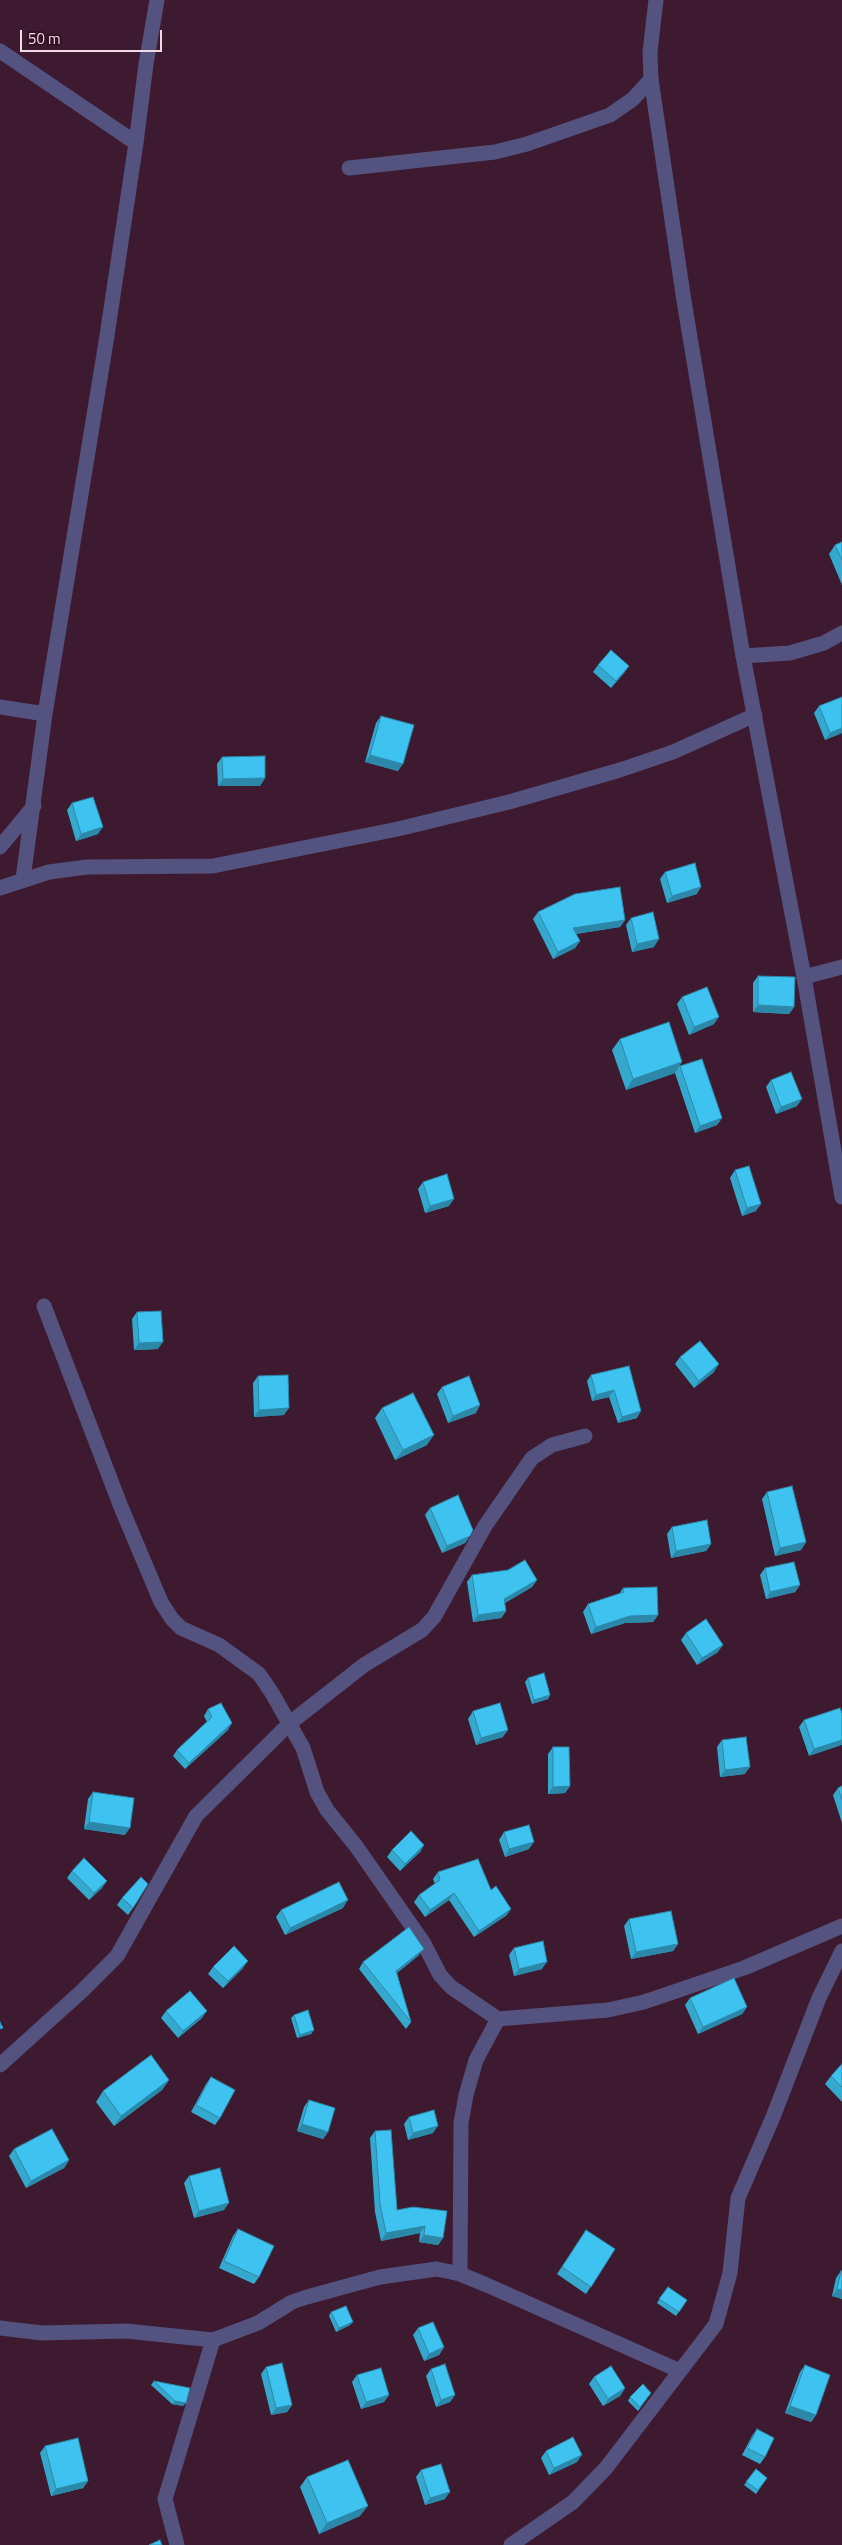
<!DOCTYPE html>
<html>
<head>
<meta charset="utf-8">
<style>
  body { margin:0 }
  #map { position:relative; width:842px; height:2545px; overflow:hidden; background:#3d1a2f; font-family:"Titillium Web",sans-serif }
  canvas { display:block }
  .scale { position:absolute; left:20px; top:30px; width:142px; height:22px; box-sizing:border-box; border:2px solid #f1d9e5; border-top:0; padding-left:6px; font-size:15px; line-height:18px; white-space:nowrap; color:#f1d9e5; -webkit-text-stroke:4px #321025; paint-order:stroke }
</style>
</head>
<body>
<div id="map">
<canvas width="842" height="2545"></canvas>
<div class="scale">50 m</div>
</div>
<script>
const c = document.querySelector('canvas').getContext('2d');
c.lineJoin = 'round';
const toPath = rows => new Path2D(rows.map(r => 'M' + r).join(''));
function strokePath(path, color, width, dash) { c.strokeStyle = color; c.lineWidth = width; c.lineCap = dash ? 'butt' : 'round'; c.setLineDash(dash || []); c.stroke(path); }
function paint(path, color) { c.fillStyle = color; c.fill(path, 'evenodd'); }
const minor = toPath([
  [0,51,136,143],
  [349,168,495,152,527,144,610,115,633,99,651,79],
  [743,656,790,653,824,643,842,633],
  [0,707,45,714],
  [0,847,34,806],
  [23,879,45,714,106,342,136,143,146,64,157,0],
  [0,888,49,872,87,867,213,866,398,829,509,802,620,770,673,752,755,715],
  [804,977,842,967],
  [44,1306,121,1507,161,1602,172,1619,181,1628,219,1645,259,1674,272,1693,303,1748,317,1792,327,1810,356,1846,423,1942,440,1975,451,1987,498,2019,608,2010,644,2002,744,1968,842,1926],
  [0,2065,82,1991,117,1956,196,1816,290,1723,364,1665,422,1630,434,1617,485,1526,532,1458,552,1445,585,1436],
  [460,2274,461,2123,466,2095,476,2060,498,2019],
  [0,2328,42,2333,126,2331,213,2340,258,2323,292,2302,307,2297,380,2277,437,2269,460,2274,489,2286,680,2371],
  [177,2545,165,2499,213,2340],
  [511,2545,573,2502,606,2468,716,2324,730,2273,738,2198,773,2117,819,1998,842,1951]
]);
const tertiary = toPath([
  [656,0,650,52,651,79,684,301,743,656,804,977,842,1197]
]);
const wall = toPath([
  [842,542,842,585,829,554,835,545],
  [598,665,629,666,624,673,611,688,593,672],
  [842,697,842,733,825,740,814,713,819,706],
  [381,716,398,771,365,762,376,723],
  [222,757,265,778,260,786,218,786,217,764],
  [72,803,98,834,76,841,67,810],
  [665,872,697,894,667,903,660,879],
  [538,912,625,920,620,927,576,934,580,941,575,948,553,959,533,919],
  [631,918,654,947,632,952,626,925],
  [758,976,794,1007,789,1014,753,1012,753,983],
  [682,997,714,1024,689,1035,677,1004],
  [620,1039,680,1066,722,1118,717,1125,695,1133,675,1073,626,1090,612,1050],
  [771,1080,797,1106,776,1114,766,1087],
  [735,1170,756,1211,742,1216,730,1178],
  [423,1182,449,1206,425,1213,418,1189],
  [137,1312,158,1349,134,1350,132,1319],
  [680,1357,714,1372,694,1388,675,1364],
  [629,1366,637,1418,618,1423,609,1397,592,1401,587,1381,591,1375],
  [258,1376,284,1415,254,1417,253,1383],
  [442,1387,476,1413,448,1423,437,1394],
  [382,1408,427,1445,395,1460,375,1418],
  [767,1492,806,1542,801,1550,775,1556,762,1499],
  [430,1508,470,1536,465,1543,442,1553,425,1515],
  [672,1527,711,1544,706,1551,671,1558,667,1534],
  [765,1568,800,1585,795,1592,766,1599,760,1575],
  [472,1575,537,1580,532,1587,505,1603,506,1611,501,1618,473,1622,467,1582],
  [623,1588,658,1615,653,1622,625,1623,591,1634,583,1612,588,1604,619,1594],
  [686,1633,718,1652,697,1665,681,1640],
  [528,1678,550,1695,548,1699,532,1704,525,1682],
  [208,1709,228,1730,185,1769,173,1756,177,1750,207,1722,204,1716],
  [473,1711,503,1737,476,1745,468,1719],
  [842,1713,809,1756,799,1727,804,1720],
  [722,1740,745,1774,720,1777,717,1747],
  [553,1747,570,1786,565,1793,548,1794,548,1754],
  [842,1786,842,1823,833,1795,838,1788],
  [93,1792,125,1835,84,1829,88,1799],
  [504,1832,529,1849,505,1857,499,1840],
  [424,1845,420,1852,400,1871,387,1857,392,1850],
  [72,1871,102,1888,89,1900,67,1878],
  [438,1872,491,1890,507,1915,474,1937,449,1900,425,1917,414,1902,419,1895,435,1884,433,1879],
  [122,1898,133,1908,128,1915,117,1905],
  [343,1908,285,1935,276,1917,281,1910],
  [629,1919,678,1944,673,1951,631,1959,624,1926],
  [514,1948,542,1969,514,1976,509,1955],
  [419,1955,397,1973,411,2022,406,2029,359,1969,363,1962],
  [213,1967,243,1968,223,1988,208,1974],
  [690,1998,747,2007,742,2014,698,2034,685,2005],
  [166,2011,202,2018,178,2038,161,2018],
  [294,2015,314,2030,311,2034,297,2038,291,2018],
  [842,2064,842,2102,825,2084,831,2076],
  [211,2077,220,2118,215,2125,191,2112,206,2084],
  [169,2080,162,2090,114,2126,96,2102,103,2091],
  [309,2100,328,2132,323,2139,297,2131,304,2107],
  [409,2117,433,2133,408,2140,404,2124],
  [375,2131,397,2210,443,2238,438,2245,419,2242,420,2233,381,2241,375,2212,370,2138],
  [14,2149,69,2160,64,2168,26,2188,9,2156],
  [189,2176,224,2210,194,2218,184,2183],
  [238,2229,259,2277,254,2284,219,2268,233,2236],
  [586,2230,615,2249,586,2294,557,2274],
  [841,2271,842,2271,842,2299,832,2296,836,2278],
  [668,2287,687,2300,676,2316,657,2303],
  [331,2312,350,2325,336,2332,329,2316],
  [418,2328,444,2347,439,2355,424,2361,413,2335],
  [805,2365,816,2415,811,2422,785,2413,800,2372],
  [266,2367,292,2405,287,2412,271,2415,261,2374],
  [431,2369,455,2395,450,2402,436,2407,426,2376],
  [357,2375,389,2395,384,2402,361,2409,352,2382],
  [594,2377,625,2388,620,2396,603,2406,589,2384],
  [154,2381,183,2406,172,2404,151,2385],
  [651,2393,638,2411,628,2401,630,2397],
  [757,2429,765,2457,760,2464,742,2455,752,2436],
  [45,2446,88,2481,83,2488,51,2496,40,2453],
  [546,2451,577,2462,549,2475,541,2458],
  [756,2469,767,2478,756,2494,744,2485],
  [421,2470,445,2499,425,2505,416,2477],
  [307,2477,360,2516,319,2534,300,2487]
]);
const shadedWall = toPath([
  [629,666,624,673,611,688,616,681],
  [842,728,842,733,825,740,830,733],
  [370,755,403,764,398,771,365,762],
  [265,778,260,786,218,786,223,779],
  [103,827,98,834,76,841,81,834],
  [701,887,697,894,667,903,672,896],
  [625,920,620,927,568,935,573,928],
  [659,939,654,947,632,952,637,944],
  [580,941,575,948,553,959,558,952],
  [758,1005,794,1007,789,1014,753,1012],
  [719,1017,714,1024,689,1035,694,1027],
  [682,1062,675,1073,626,1090,633,1079],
  [802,1099,797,1106,776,1114,781,1107],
  [722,1118,717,1125,695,1133,700,1126],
  [454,1199,449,1206,425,1213,430,1206],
  [761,1204,756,1211,742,1216,747,1208],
  [163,1342,158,1349,134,1350,139,1343],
  [719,1364,714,1372,694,1388,699,1381],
  [614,1390,609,1397,592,1401,596,1395],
  [480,1405,476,1413,448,1423,453,1416],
  [289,1408,284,1415,254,1417,259,1410],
  [641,1411,637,1418,618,1423,622,1417],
  [434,1435,427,1445,395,1460,403,1450],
  [470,1536,465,1543,442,1553,447,1546],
  [806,1542,801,1550,775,1556,780,1548],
  [711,1544,706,1551,671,1558,676,1551],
  [537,1580,532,1587,499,1606,504,1599],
  [800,1585,795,1592,766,1599,770,1592],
  [506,1611,501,1618,473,1622,478,1615],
  [658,1615,653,1622,625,1623,591,1634,596,1627,630,1616],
  [723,1645,718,1652,697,1665,702,1658],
  [550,1695,548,1699,532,1704,534,1700],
  [232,1723,228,1730,185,1769,189,1763],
  [508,1730,503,1737,476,1745,481,1738],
  [842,1740,842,1745,809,1756,814,1749],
  [750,1767,745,1774,720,1777,725,1770],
  [570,1786,565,1793,548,1794,553,1787],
  [89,1822,130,1828,125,1835,84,1829],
  [534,1842,529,1849,505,1857,509,1849],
  [424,1845,420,1852,400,1871,405,1864],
  [107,1881,102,1888,89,1900,94,1893],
  [454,1893,449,1900,425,1917,430,1910],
  [348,1900,343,1908,285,1935,290,1928],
  [511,1909,507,1915,474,1937,479,1931],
  [678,1944,673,1951,631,1959,636,1952],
  [424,1949,419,1955,391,1978,396,1971],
  [248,1961,243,1968,223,1988,228,1981],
  [547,1962,542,1969,514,1976,519,1969],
  [747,2007,742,2014,698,2034,703,2027],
  [207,2011,202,2018,178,2038,183,2031],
  [314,2030,311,2034,297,2038,300,2035],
  [169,2080,162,2090,114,2126,121,2116],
  [302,2124,328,2132,323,2139,297,2131],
  [438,2126,433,2133,408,2140,413,2133],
  [69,2160,64,2168,26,2188,31,2181],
  [229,2203,224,2210,194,2218,199,2211],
  [425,2226,420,2233,381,2241,386,2233],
  [424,2235,443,2238,438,2245,419,2242],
  [837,2289,842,2290,842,2299,832,2296],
  [353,2322,350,2325,336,2332,339,2328],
  [444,2347,439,2355,424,2361,429,2354],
  [625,2388,620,2396,603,2406,608,2399],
  [389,2395,384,2402,361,2409,366,2402],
  [455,2395,450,2402,436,2407,441,2400],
  [175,2401,186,2403,183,2406,172,2404],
  [292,2405,287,2412,271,2415,276,2408],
  [790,2406,816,2415,811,2422,785,2413],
  [582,2455,577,2462,549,2475,554,2468],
  [88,2481,83,2488,51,2496,56,2489],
  [450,2492,445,2499,425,2505,430,2498],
  [368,2506,360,2516,319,2534,327,2523]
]);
const building = toPath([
  [842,542,842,560,835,545,842,542],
  [611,650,629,666,616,681,598,665,611,650],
  [842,697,842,728,830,733,819,706,842,697],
  [381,716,414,725,403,764,370,755,381,716],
  [265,756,265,778,223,779,222,757,265,756],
  [93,797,103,827,81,834,72,803,93,797],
  [695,863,701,887,672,896,665,872,695,863],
  [620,887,625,920,573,928,580,941,558,952,538,912,575,894,620,887],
  [653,912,659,939,637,944,631,918,653,912],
  [758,976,795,977,794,1007,758,1005,758,976],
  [707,987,719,1017,694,1027,682,997,707,987],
  [669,1022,682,1062,633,1079,620,1039,669,1022],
  [702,1059,722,1118,700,1126,680,1066,702,1059],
  [791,1072,802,1099,781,1107,771,1080,791,1072],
  [749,1166,761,1204,747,1208,735,1170,749,1166],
  [447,1174,454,1199,430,1206,423,1182,447,1174],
  [161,1311,163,1342,139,1343,137,1312,161,1311],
  [700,1341,719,1364,699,1381,680,1357,700,1341],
  [629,1366,641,1411,622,1417,614,1390,596,1395,591,1375,629,1366],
  [288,1375,289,1408,259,1410,258,1376,288,1375],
  [469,1376,480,1405,453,1416,442,1387,469,1376],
  [413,1393,434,1435,403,1450,382,1408,413,1393],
  [792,1486,806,1542,780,1548,767,1492,792,1486],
  [458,1495,473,1530,470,1536,447,1546,430,1508,458,1495],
  [707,1520,711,1544,676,1551,672,1527,707,1520],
  [525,1560,537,1580,504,1599,506,1611,478,1615,472,1575,508,1570,525,1560],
  [794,1562,800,1585,770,1592,765,1568,794,1562],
  [657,1587,658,1615,630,1616,596,1627,588,1604,624,1592,623,1588,657,1587],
  [706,1619,723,1645,702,1658,686,1633,706,1619],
  [544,1673,550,1695,534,1700,528,1678,544,1673],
  [221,1703,232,1723,189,1763,177,1750,212,1717,208,1709,221,1703],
  [500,1703,508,1730,481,1738,473,1711,500,1703],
  [840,1708,842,1713,842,1740,814,1749,804,1720,840,1708],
  [746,1737,750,1767,725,1770,722,1740,746,1737],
  [553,1747,569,1747,570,1786,553,1787,553,1747],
  [842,1786,842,1800,838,1788,842,1786],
  [93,1792,134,1798,130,1828,89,1822,93,1792],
  [529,1825,534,1842,509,1849,504,1832,529,1825],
  [411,1831,424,1845,405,1864,392,1850,411,1831],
  [84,1858,107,1881,94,1893,72,1871,84,1858],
  [478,1859,491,1890,496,1886,511,1909,479,1931,454,1893,430,1910,419,1895,440,1880,438,1872,478,1859],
  [141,1877,148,1884,133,1908,122,1898,141,1877],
  [339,1882,348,1900,290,1928,281,1910,339,1882],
  [671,1911,678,1944,636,1952,629,1919,671,1911],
  [409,1927,424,1949,396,1971,411,2022,363,1962,409,1927],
  [543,1941,547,1962,519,1969,514,1948,543,1941],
  [234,1946,248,1961,228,1981,213,1967,234,1946],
  [734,1978,747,2007,703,2027,690,1998,734,1978],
  [190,1991,207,2011,183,2031,166,2011,190,1991],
  [308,2010,314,2030,300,2035,294,2015,308,2010],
  [0,2022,3,2028,0,2029,0,2022],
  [151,2055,169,2080,121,2116,103,2091,151,2055],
  [842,2064,842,2087,831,2076,842,2064],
  [211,2077,235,2090,220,2118,196,2105,211,2077],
  [309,2100,335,2108,328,2132,302,2124,309,2100],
  [434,2110,438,2126,413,2133,409,2117,434,2110],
  [52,2129,69,2160,31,2181,14,2149,52,2129],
  [391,2130,397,2210,413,2207,447,2211,443,2238,424,2235,425,2226,386,2233,380,2204,375,2131,391,2130],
  [220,2168,229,2203,199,2211,189,2176,220,2168],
  [238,2229,274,2246,259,2277,224,2261,238,2229],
  [586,2230,615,2249,591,2287,562,2267,586,2230],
  [841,2271,842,2271,842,2290,837,2289,841,2271],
  [668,2287,687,2300,679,2312,659,2299,668,2287],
  [346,2306,353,2322,339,2328,331,2312,346,2306],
  [433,2322,444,2347,429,2354,418,2328,433,2322],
  [282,2363,292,2405,276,2408,266,2367,282,2363],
  [445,2364,455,2395,441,2400,431,2369,445,2364],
  [805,2365,830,2375,816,2415,790,2406,805,2365],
  [611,2366,625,2388,608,2399,594,2377,611,2366],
  [381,2368,389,2395,366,2402,357,2375,381,2368],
  [154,2381,190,2388,186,2403,175,2401,154,2381],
  [643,2384,651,2393,640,2407,630,2397,643,2384],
  [757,2429,774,2438,765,2457,747,2448,757,2429],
  [573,2437,582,2455,554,2468,546,2451,573,2437],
  [78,2438,88,2481,56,2489,45,2446,78,2438],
  [348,2460,368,2506,327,2523,307,2477,348,2460],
  [441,2464,450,2492,430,2498,421,2470,441,2464],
  [756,2469,767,2478,758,2490,746,2482,756,2469],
  [160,2540,162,2545,149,2545,160,2540]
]);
strokePath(minor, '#54527f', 15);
strokePath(tertiary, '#54527f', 15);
paint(wall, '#35a8ce');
paint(shadedWall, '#2b88a8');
paint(building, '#3ec3f0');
strokePath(building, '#2b88a8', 1);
</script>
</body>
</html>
